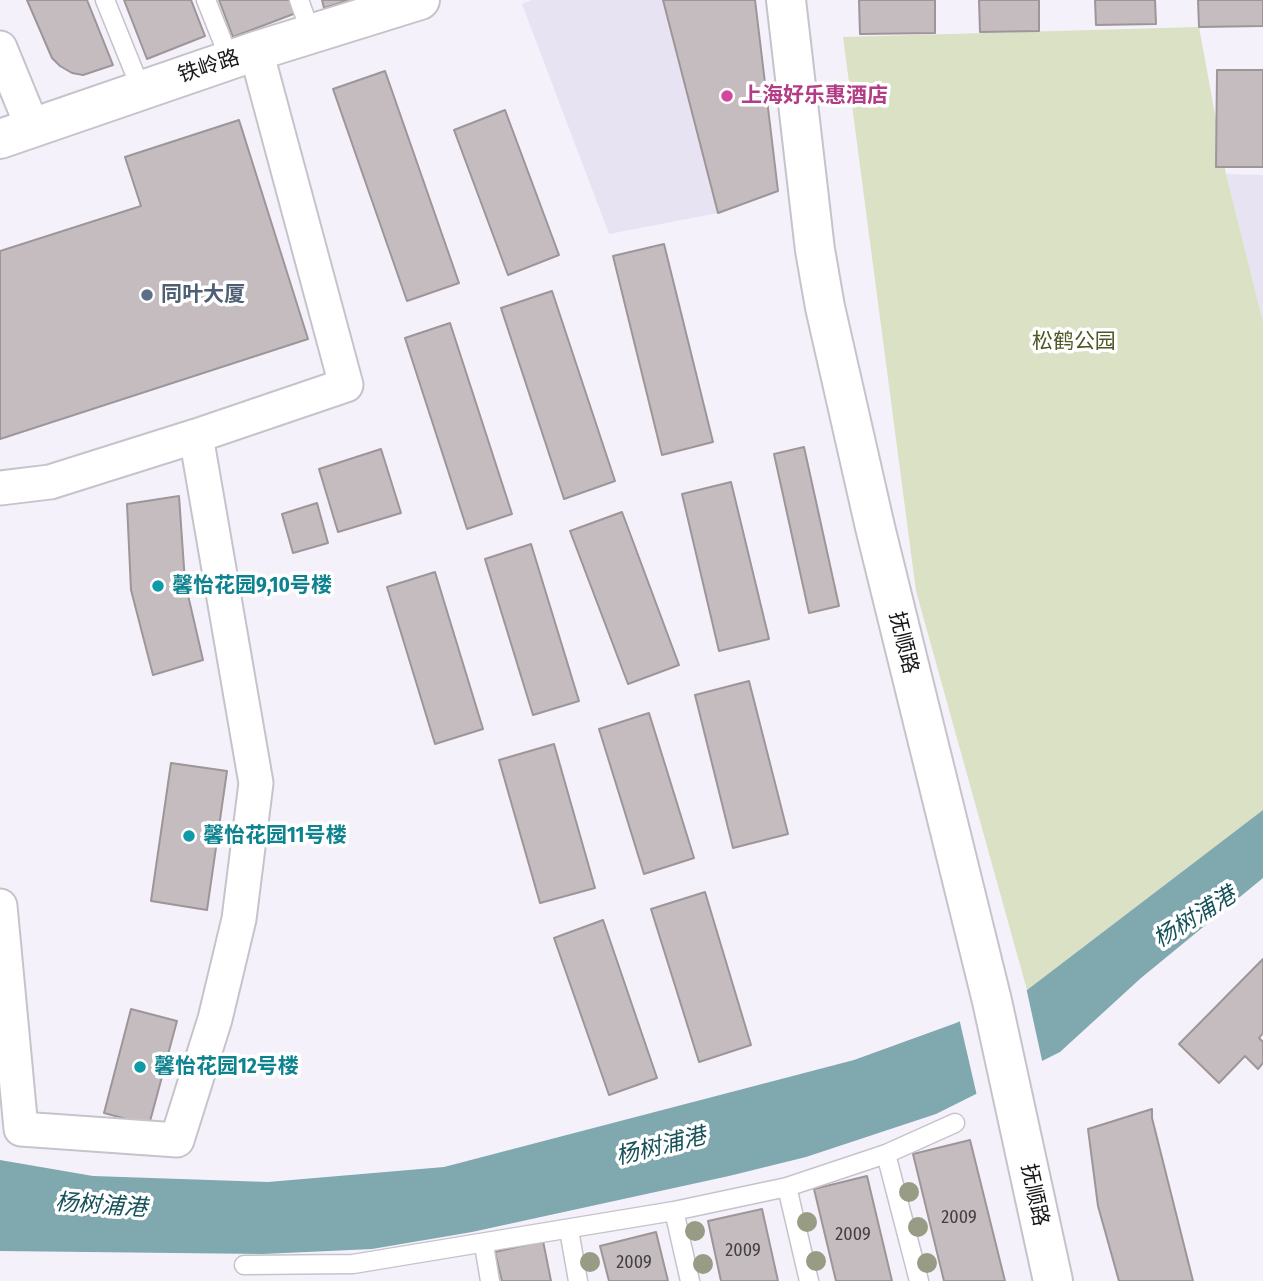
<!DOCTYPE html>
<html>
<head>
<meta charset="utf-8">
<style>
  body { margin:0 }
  canvas { display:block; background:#f4f1fa }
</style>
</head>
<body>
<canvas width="1263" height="1281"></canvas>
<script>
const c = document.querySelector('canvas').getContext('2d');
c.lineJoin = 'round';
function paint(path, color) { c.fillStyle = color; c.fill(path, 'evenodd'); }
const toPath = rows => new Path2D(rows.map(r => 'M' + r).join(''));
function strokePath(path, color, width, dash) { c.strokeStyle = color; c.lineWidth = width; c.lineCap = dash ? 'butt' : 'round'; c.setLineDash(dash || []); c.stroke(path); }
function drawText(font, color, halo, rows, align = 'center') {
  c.font = font + ' "Fira Sans Condensed","Noto Sans SC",sans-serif'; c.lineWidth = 7; c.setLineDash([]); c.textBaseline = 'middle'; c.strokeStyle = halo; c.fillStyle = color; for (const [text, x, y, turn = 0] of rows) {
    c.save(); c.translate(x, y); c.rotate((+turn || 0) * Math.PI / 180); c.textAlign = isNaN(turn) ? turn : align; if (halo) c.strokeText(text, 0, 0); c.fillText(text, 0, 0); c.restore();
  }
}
const built = toPath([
  [532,0,663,0,718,213,609,234,522,4],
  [1226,174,1263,175,1263,322]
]);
const green = toPath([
  [1199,27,1226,174,1263,322,1263,810,1027,990,916,591,843,37]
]);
const water = toPath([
  [1263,810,1263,878,1141,978,1060,1052,936,1114,806,1157,729,1176,472,1232,372,1249,263,1254,0,1251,0,1160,93,1176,268,1182,444,1167,854,1060,956,1023,1027,990]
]);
const pier = toPath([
  [1026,987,1043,1065,977,1096,959,1018]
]);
const building = toPath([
  [27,0,87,0,113,65,83,75,72,73,60,66,52,58,27,0],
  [124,0,191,0,205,36,147,59,124,0],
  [219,0,291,0,296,13,233,37,219,0],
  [322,0,349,0,324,8,322,0],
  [663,0,755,0,778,191,718,213,663,0],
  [859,0,935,0,935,33,860,34,859,0],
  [979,0,1039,0,1039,31,980,32,979,0],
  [1095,0,1155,0,1156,24,1096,25,1095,0],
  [1198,0,1263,0,1263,26,1199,27,1198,0],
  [1217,70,1263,70,1263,167,1216,167,1217,70],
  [385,71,459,283,407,301,333,89,385,71],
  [505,110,559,255,508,275,454,130,505,110],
  [239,120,308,339,0,439,0,251,141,206,125,157,239,120],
  [664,244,713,442,662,455,613,256,664,244],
  [552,291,615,481,564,499,501,308,552,291],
  [450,323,512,514,467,529,405,338,450,323],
  [804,447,839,606,809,613,774,454,804,447],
  [381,449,401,513,338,532,319,469,381,449],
  [731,482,769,639,719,651,682,494,731,482],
  [179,496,185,582,203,660,153,675,131,590,127,504,179,496],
  [317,503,328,543,293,553,282,514,317,503],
  [622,512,679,665,628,684,570,531,622,512],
  [531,544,579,701,533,715,485,559,531,544],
  [435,572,483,729,435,744,387,587,435,572],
  [749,681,788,834,733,848,695,695,749,681],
  [649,713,694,858,644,874,599,729,649,713],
  [554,744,595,888,540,903,499,760,554,744],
  [171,763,227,771,207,910,151,901,171,763],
  [705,892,751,1045,699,1062,651,909,705,892],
  [603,920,657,1078,609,1095,554,938,603,920],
  [1263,959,1263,1033,1259,1038,1263,1042,1263,1063,1258,1069,1245,1056,1219,1083,1179,1044,1263,959],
  [131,1009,177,1021,149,1125,104,1113,131,1009],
  [1152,1109,1152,1118,1193,1281,1119,1281,1098,1206,1088,1129,1152,1109],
  [970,1140,1005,1281,944,1281,913,1154,970,1140],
  [867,1176,892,1281,836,1281,814,1189,867,1176],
  [762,1209,778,1281,721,1281,708,1221,762,1209],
  [656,1232,668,1281,609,1281,600,1246,656,1232],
  [543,1241,551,1281,502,1281,495,1252,543,1241]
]);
const lane = toPath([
  [105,0,141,89],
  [206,0,230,60],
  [299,0,311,33],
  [886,1154,919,1281],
  [787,1187,809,1281],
  [674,1211,690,1281],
  [569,1230,578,1281],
  [484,1245,490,1281],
  [244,1265,353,1264,674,1211,787,1187,886,1154,955,1123]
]);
const street = toPath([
  [0,48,32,126],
  [0,488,50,482,196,436],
  [0,906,21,1129,177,1140,215,1019,239,919,256,783,196,436,346,385,256,51]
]);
const secondary = toPath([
  [786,0,815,250,825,307,875,527,992,1001,1053,1281],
  [0,139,256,51,420,0]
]);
const trees = [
  [909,1192],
  [807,1222],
  [918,1227],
  [695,1231],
  [816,1261],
  [590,1262],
  [927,1263],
  [703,1264]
];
const markers = [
  [727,96,7,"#d1479c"],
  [147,295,7,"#5c6f8a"],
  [158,586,7,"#0f9aa8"],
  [189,836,7,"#0f9aa8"],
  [140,1067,7,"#0f9aa8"]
];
const numberNames = [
  ["2009",959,1218],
  ["2009",853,1235],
  ["2009",743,1251],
  ["2009",634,1263]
];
const streetNames = [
  ["铁岭路",209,67,-18],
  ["抚顺路",903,643,76],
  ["抚顺路",1034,1195,78]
];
const hotelNames = [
  ["上海好乐惠酒店",741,96]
];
const serviceNames = [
  ["同叶大厦",161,295]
];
const parkNames = [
  ["松鹤公园",1074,342]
];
const cultureNames = [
  ["馨怡花园9,10号楼",172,586],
  ["馨怡花园11号楼",203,836],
  ["馨怡花园12号楼",154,1067]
];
const waterNames = [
  ["杨树浦港",1195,918,-32],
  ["杨树浦港",661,1147,-14],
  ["杨树浦港",101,1206,4]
];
paint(built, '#e8e3f2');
paint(green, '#dbe1c5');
paint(water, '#80a8af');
paint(pier, '#f4f1fa');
paint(building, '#c5bcc0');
strokePath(building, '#9e9599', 2);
strokePath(lane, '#c6c3cb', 21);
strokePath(street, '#c6c3cb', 37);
strokePath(secondary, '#c6c3cb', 42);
strokePath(lane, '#fff', 18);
strokePath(street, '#fff', 33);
strokePath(secondary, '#fff', 38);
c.fillStyle = '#999c84';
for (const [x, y] of trees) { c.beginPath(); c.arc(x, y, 10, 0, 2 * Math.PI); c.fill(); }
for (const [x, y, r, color] of markers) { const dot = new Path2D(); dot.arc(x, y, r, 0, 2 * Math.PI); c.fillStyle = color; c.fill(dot); strokePath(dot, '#fff', 2.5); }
drawText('18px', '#424043', null, numberNames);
drawText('21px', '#171619', '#fff', streetNames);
drawText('bold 21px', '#b23c85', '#fff', hotelNames, 'left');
drawText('bold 21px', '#4e5e75', '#fff', serviceNames, 'left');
drawText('21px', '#4f5724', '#fff', parkNames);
drawText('bold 21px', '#0d838f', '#fff', cultureNames, 'left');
drawText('italic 23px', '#165159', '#fff', waterNames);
</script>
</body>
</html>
